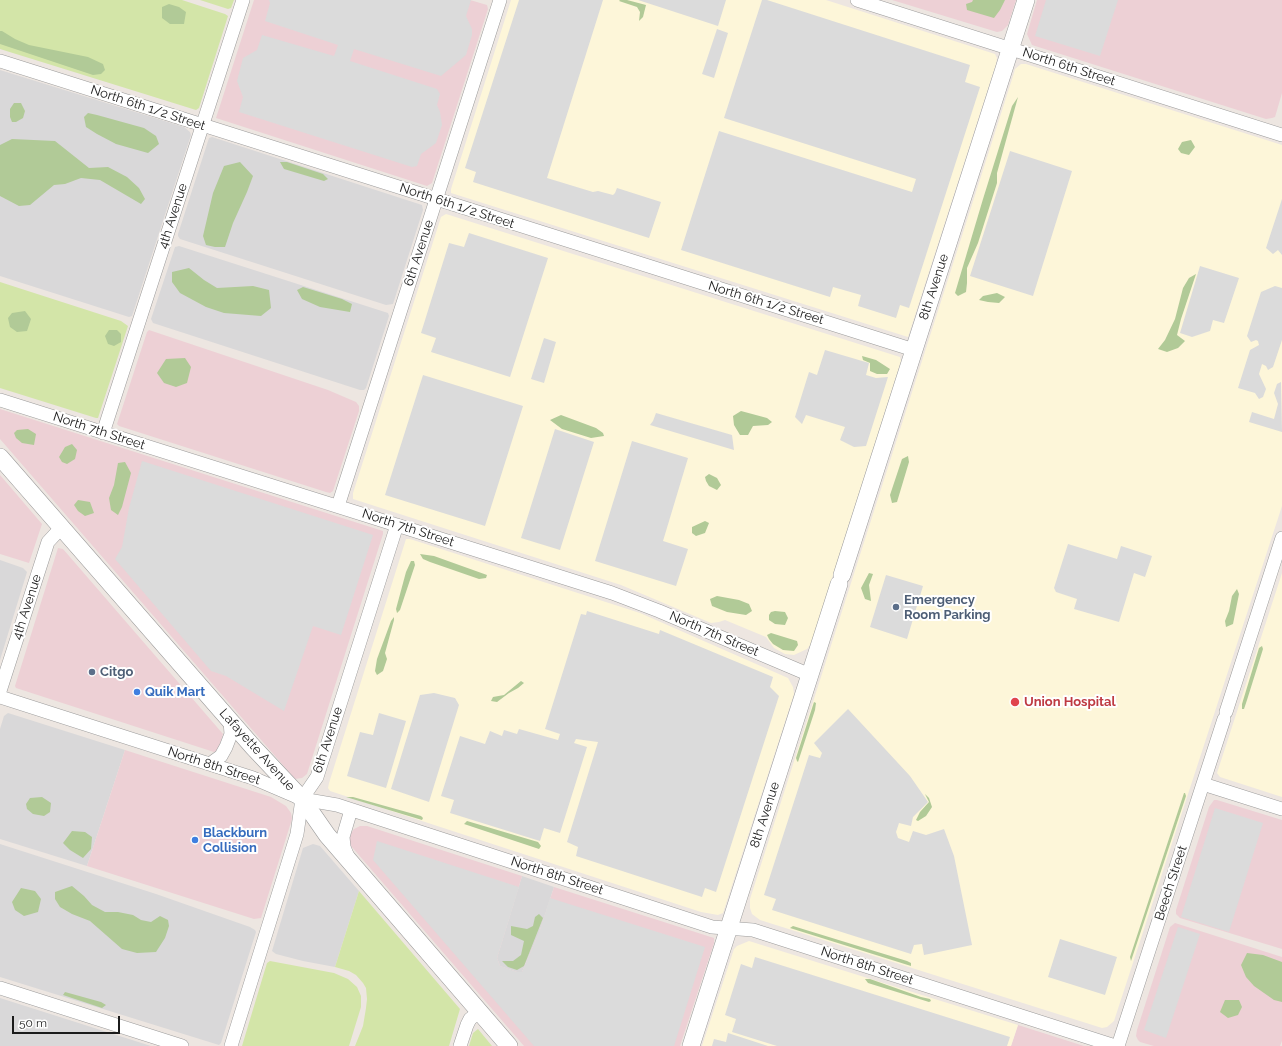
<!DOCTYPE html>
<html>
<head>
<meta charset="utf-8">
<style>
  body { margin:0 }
  #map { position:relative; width:1282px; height:1046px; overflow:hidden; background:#ede6e1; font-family:Raleway,sans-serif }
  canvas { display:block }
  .scale { position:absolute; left:12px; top:1016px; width:108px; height:18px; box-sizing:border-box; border:2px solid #1b1b1b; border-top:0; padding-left:5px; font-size:12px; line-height:14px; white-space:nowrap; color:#1b1b1b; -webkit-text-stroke:3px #fff; paint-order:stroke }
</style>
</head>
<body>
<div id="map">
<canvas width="1282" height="1046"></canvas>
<div class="scale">50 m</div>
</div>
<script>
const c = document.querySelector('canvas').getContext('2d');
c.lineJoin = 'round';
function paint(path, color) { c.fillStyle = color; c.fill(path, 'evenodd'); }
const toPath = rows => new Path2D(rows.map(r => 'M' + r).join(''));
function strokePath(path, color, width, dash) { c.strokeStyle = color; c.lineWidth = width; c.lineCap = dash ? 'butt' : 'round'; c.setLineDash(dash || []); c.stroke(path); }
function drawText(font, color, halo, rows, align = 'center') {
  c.font = font + ' Raleway,sans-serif'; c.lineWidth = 4; c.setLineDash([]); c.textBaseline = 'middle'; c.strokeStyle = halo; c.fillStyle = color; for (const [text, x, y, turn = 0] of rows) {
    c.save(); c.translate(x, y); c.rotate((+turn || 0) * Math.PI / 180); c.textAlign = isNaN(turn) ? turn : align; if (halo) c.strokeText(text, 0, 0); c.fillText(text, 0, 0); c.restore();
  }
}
const residential = toPath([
  [0,70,184,127,190,132,191,135,132,316,129,317,0,276],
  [212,137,422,205,423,210,393,304,386,305,180,239,178,236,178,234,209,138],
  [179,246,388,313,389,316,366,388,364,390,360,390,153,323,151,319,175,247],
  [0,560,23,568,27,572,0,660],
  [8,713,125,750,87,866,0,839,0,729,4,716],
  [0,844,156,894,250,927,255,930,256,932,221,1043,219,1045,0,977],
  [313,844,320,846,359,891,335,967,303,961,276,954,272,951,303,848],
  [522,876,554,887,539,933,522,972,517,972,500,966,497,958],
  [0,998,151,1046,0,1046]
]);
const commercial = toPath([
  [254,0,470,0,487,5,488,9,432,183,427,186,216,118],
  [892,0,1016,0,1008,25,1002,31,997,32],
  [1037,0,1282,0,1282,93,1275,117,1272,118,1266,119,1032,45,1027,34],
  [149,330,328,390,356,402,359,406,359,411,333,491,330,493,326,492,119,426,117,424,118,421,147,332],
  [0,409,383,531,383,534,307,774,302,778,295,779,0,439],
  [0,475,42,524,29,563,0,554],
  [58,548,63,549,223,734,220,744,218,750,214,752,16,688,15,686],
  [125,750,271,797,286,806,291,813,292,819,261,918,254,919,87,866],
  [1214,800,1217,800,1282,820,1282,949,1180,918,1176,914,1176,910,1209,807],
  [360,826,367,826,522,876,497,958,500,966,517,972,522,972,539,933,554,887,714,938,714,943,680,1046,524,1046,351,846,349,840,351,833,354,829],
  [1175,923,1282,957,1282,1041,1280,1046,1154,1046,1140,1042,1138,1040,1136,1036,1137,1030,1170,927],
  [1018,1025,1084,1046,1011,1046]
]);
const education = toPath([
  [511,0,826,0,995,54,997,58,996,64,908,337,451,193,451,189],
  [1021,64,1026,64,1282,145,1282,506,1114,1021,1107,1027,1102,1028,760,920,752,914,750,908,750,899,1014,73,1015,69],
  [446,214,900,357,901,361,811,644,807,649,794,655,785,654,774,648,766,637,725,620,719,622,711,623,621,585,353,499,353,493,441,217],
  [406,539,410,539,640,613,788,678,793,687,794,694,723,913,718,915,701,912,330,791,328,788,329,783],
  [1282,573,1282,797,1220,777,1217,773],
  [749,941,1018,1025,1011,1046,702,1046,734,949,737,946]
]);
const grass = toPath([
  [0,0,182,0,225,14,228,16,199,108,196,110,0,49],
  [200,0,234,0,231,8,228,9],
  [0,282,121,321,128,326,98,418,96,418,0,388],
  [359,891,460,1009,449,1046,355,1046,363,1026,366,1008,367,999,366,988,363,983,356,975,349,971,335,967],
  [270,961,334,973,348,979,357,987,361,996,361,1007,349,1046,242,1046,267,963],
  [478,1029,492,1046,469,1046,473,1033]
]);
const forest = toPath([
  [620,0,627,0,646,5,643,17,639,21,640,12,637,7,619,1],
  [973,0,1005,0,1000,10,994,18,967,10,966,4,972,2],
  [169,4,179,7,186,12,184,24,170,24,162,18,162,7],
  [0,31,2,31,15,39,29,45,88,57,103,64,105,70,101,74,93,75,0,44],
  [1018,97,997,173,997,183,978,243,967,268,967,283,966,292,958,296,955,293,983,199,1012,106],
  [14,103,21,103,25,111,23,118,16,122,12,122,10,117,10,109],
  [88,113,97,115,144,128,156,136,159,144,148,153,116,144,97,134,86,127,84,117],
  [12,139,55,141,89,168,108,167,127,177,139,188,145,199,141,204,100,180,81,178,65,184,54,185,30,205,19,206,0,196,0,145],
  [1191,140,1195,147,1189,155,1181,153,1178,149,1182,142],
  [240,162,253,176,247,192,233,223,225,247,215,247,206,245,203,236,213,193,224,166],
  [280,162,287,162,323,174,328,179,324,181,284,169],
  [189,268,204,280,217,288,253,286,269,290,271,308,261,316,224,313,206,307,180,293,172,282,172,272],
  [1196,274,1181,319,1177,335,1185,341,1178,348,1167,352,1158,349,1165,340,1175,319,1183,288,1189,278],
  [303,287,342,299,352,304,350,312,320,307,302,299,297,290],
  [997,293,1005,297,999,303,988,302,979,300,983,296],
  [25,311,31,319,27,331,17,332,10,327,8,318,12,313],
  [109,330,117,330,121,334,121,342,114,346,108,344,105,336],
  [862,356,876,360,890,369,887,374,877,374,870,371,870,363,863,360],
  [185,358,191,367,187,383,176,387,164,383,157,373,166,359],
  [741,411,767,418,772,422,768,425,753,426,748,435,740,435,734,425,733,416],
  [561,415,596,428,603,433,604,436,591,438,562,429,550,420],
  [28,429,36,434,34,445,22,443,16,438,14,433,17,430],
  [72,444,77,450,75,459,67,464,62,462,59,457,65,447],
  [908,456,909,462,897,502,892,503,890,495,902,459],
  [125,462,131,473,122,507,118,515,111,510,109,498,114,485,118,463],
  [709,474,717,478,721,485,717,490,709,486,706,481,705,477],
  [78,500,90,502,94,513,85,516,78,511,74,505],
  [705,521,709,523,705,533,696,536,692,533,692,527],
  [420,554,434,556,487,575,486,578,479,579,430,562,423,559],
  [411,561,414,561,415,565,400,610,397,613,396,609,406,572],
  [869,573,873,574,869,585,871,601,865,599,861,588],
  [1237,589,1239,594,1233,624,1226,627,1225,621,1229,611,1232,596],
  [717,596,739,600,749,604,752,611,746,615,727,612,712,606,710,599],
  [775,611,785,612,788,618,785,625,775,624,769,620,769,615,771,612],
  [394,617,394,620,385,653,387,659,383,671,377,675,375,671,377,659,391,621],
  [771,633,797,641,798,645,794,651,783,650,773,644,769,639,767,635],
  [1262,646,1263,649,1247,700,1244,709,1242,709,1242,704,1259,648],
  [521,681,524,683,518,688,509,693,497,702,491,701,493,697,504,695],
  [814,702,816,703,815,710,798,762,797,761,796,758],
  [1184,793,1185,793,1186,796,1131,961,1130,957],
  [925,794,929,798,932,807,926,816,918,821,916,820,920,812,929,802],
  [42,797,51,803,50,812,44,816,33,814,27,809,26,804,30,798],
  [346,797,353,797,421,816,423,818,422,820],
  [467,821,538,842,541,846,539,849,464,824],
  [72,831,85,832,92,837,91,849,83,858,70,850,63,843],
  [72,886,84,896,92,905,105,912,118,912,133,915,141,920,151,922,160,916,168,920,169,926,165,938,156,952,137,953,122,949,90,921,72,914,60,907,55,899,55,892],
  [21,888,35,891,41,899,38,912,24,916,15,910,12,902],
  [539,914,543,918,524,966,517,970,508,967,502,961,513,961,521,955,524,941,511,935,511,926,527,929,533,926,535,917],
  [793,926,907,961,911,963,911,966,790,928],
  [1247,953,1263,955,1282,962,1282,1002,1274,1000,1254,986,1246,977,1241,965],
  [865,979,870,979,921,997,930,999,931,1001,929,1002,868,983],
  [65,992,101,1002,106,1005,102,1008,63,995],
  [1225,1000,1239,1000,1242,1007,1238,1015,1228,1018,1220,1012]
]);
const parking = toPath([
  [269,0,471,0,466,16,472,29,472,35,466,55,441,76,354,49,350,61,437,89,440,94,437,105,440,112,442,125,436,143,428,149,421,154,417,166,412,167,239,112,243,97,237,81,243,58,257,50,262,35,334,56,338,45,265,21,270,3],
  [519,0,603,0,547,178,593,192,598,191,613,195,615,193,617,188,661,202,649,238,473,182,476,172,465,168],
  [638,0,726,0,718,26],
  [762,0,767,0,970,65,965,82,980,87,909,308,900,305,896,318,858,306,861,295,833,287,830,297,681,250,719,131,912,192,916,179,724,118],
  [1046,0,1118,0,1100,56,1035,36],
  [717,29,728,33,714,78,702,74],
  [1010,151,1072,171,1033,296,970,276],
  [1282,199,1282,255,1278,250,1273,254,1266,248],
  [469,233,548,258,510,377,431,352,436,338,421,333,449,243,464,247],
  [1200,266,1239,278,1224,323,1213,320,1210,331,1192,337,1180,333],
  [1275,286,1282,288,1282,340,1273,367,1268,370,1266,366,1262,364,1259,374,1266,389,1263,397,1259,399,1255,393,1238,388,1250,350,1259,345,1258,341,1256,340,1251,342,1247,336,1261,292],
  [544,338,556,342,544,383,531,379],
  [825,350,869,363,866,375,876,378,888,377,866,446,854,447,840,440,845,427,806,415,802,424,795,417,809,372,817,375],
  [423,375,523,406,485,526,385,495],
  [1281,382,1282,432,1249,422,1252,412,1274,419,1278,404,1274,393,1277,384],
  [656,413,732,435,734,450,650,425,653,421],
  [555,429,594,442,560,550,521,538],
  [632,441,688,458,663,541,688,549,676,586,595,561],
  [142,461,373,535,341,635,313,626,284,711,226,676,211,671,115,559,122,547,129,508],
  [1068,544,1117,559,1121,546,1152,556,1145,577,1134,573,1119,622,1074,609,1077,599,1056,592,1054,588],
  [886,575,923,586,907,639,870,627],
  [587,611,659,634,660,630,773,677,770,687,779,696,716,892,705,888,702,897,576,856,578,847,567,842,598,742,576,739,574,743,587,747,560,833,544,828,540,841,450,813,454,800,441,796,460,736,485,744,490,731,502,736,504,730,517,734,519,729,558,740,560,734,545,729,581,614,586,615],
  [434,693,455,698,459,705,429,802,391,789,420,695],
  [848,709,910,776,928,802,913,817,911,826,899,823,896,832,898,838,909,842,913,831,926,835,944,829,954,856,972,945,924,955,922,944,914,945,911,954,772,910,776,899,764,895,809,755,820,758,822,753,814,743],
  [379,713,406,721,386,788,347,776,360,732,373,735],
  [1215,808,1263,823,1229,932,1181,917],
  [377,841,519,887,497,958,500,966,517,972,522,972,539,933,550,898,705,947,674,1046,534,1046,373,860],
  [1178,927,1200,934,1166,1038,1144,1030],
  [1060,939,1117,957,1105,995,1048,977],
  [755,957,1010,1037,1007,1046,777,1046,732,1032,736,1019,725,1015,741,964,752,968],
  [728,1033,768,1046,712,1046,714,1039,726,1042]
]);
const minor = toPath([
  [857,0,1282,135],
  [0,61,914,350],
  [0,400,612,593,659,611,810,675],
  [103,433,243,0],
  [338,506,500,0],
  [0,691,48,542,61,528],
  [0,697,253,778,302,799,337,805,712,927,753,930,1115,1046],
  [1226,712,1282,538],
  [210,764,221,756,226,747,231,734,230,721],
  [1203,784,1282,809],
  [348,857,344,847,343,837,351,810],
  [0,988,182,1046],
  [231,1046,297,834,302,799,317,777,397,525],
  [460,1046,467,1025,470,1019,479,1012],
  [1118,1046,1224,719]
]);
const tertiary = toPath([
  [0,457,253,747,302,799,327,835,509,1046],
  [842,575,1026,0],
  [691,1046,839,584]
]);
const markers = [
  [896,607,4,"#5c6f8a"],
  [92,672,4,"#5c6f8a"],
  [137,692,4,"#3f7fe0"],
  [1015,702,5,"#e0444e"],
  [195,840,4,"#3f7fe0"]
];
const streetNames = [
  ["North 6th Street",1069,67,18],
  ["North 6th 1/2 Street",148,108,18],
  ["North 6th 1/2 Street",457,206,18],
  ["4th Avenue",173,216,-72],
  ["6th Avenue",419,253,-72],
  ["8th Avenue",934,287,-72],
  ["North 6th 1/2 Street",766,303,17],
  ["North 7th Street",99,431,18],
  ["North 7th Street",408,528,18],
  ["4th Avenue",27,607,-72],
  ["North 7th Street",714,634,23],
  ["6th Avenue",328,740,-72],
  ["Lafayette Avenue",257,750,48],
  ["North 8th Street",214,766,18],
  ["8th Avenue",765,815,-72],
  ["North 8th Street",557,876,18],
  ["Beech Street",1171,883,-72],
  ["North 8th Street",867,966,18]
];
const serviceNames = [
  ["Emergency",904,600],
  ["Room Parking",904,615],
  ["Citgo",100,672]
];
const shopNames = [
  ["Quik Mart",145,692],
  ["Blackburn",203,833],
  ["Collision",203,848]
];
const healthNames = [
  ["Union Hospital",1024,702]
];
paint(residential, '#d9d8d9');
paint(commercial, '#edd0d5');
paint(education, '#fdf6d9');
paint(grass, '#d3e5a8');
paint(forest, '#b1ca97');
paint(parking, '#dbdbdb');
strokePath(minor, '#9c9c9c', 14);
strokePath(tertiary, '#9c9c9c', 18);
strokePath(minor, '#fff', 13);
strokePath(tertiary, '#fff', 17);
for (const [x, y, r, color] of markers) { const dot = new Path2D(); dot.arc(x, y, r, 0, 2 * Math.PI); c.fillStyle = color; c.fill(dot); strokePath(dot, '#fff', 1.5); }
drawText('13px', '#1b1b1b', '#fff', streetNames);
drawText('bold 13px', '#4e5e75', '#fff', serviceNames, 'left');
drawText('bold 13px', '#366cbe', '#fff', shopNames, 'left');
drawText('bold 13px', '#be3a42', '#fff', healthNames, 'left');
</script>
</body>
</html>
